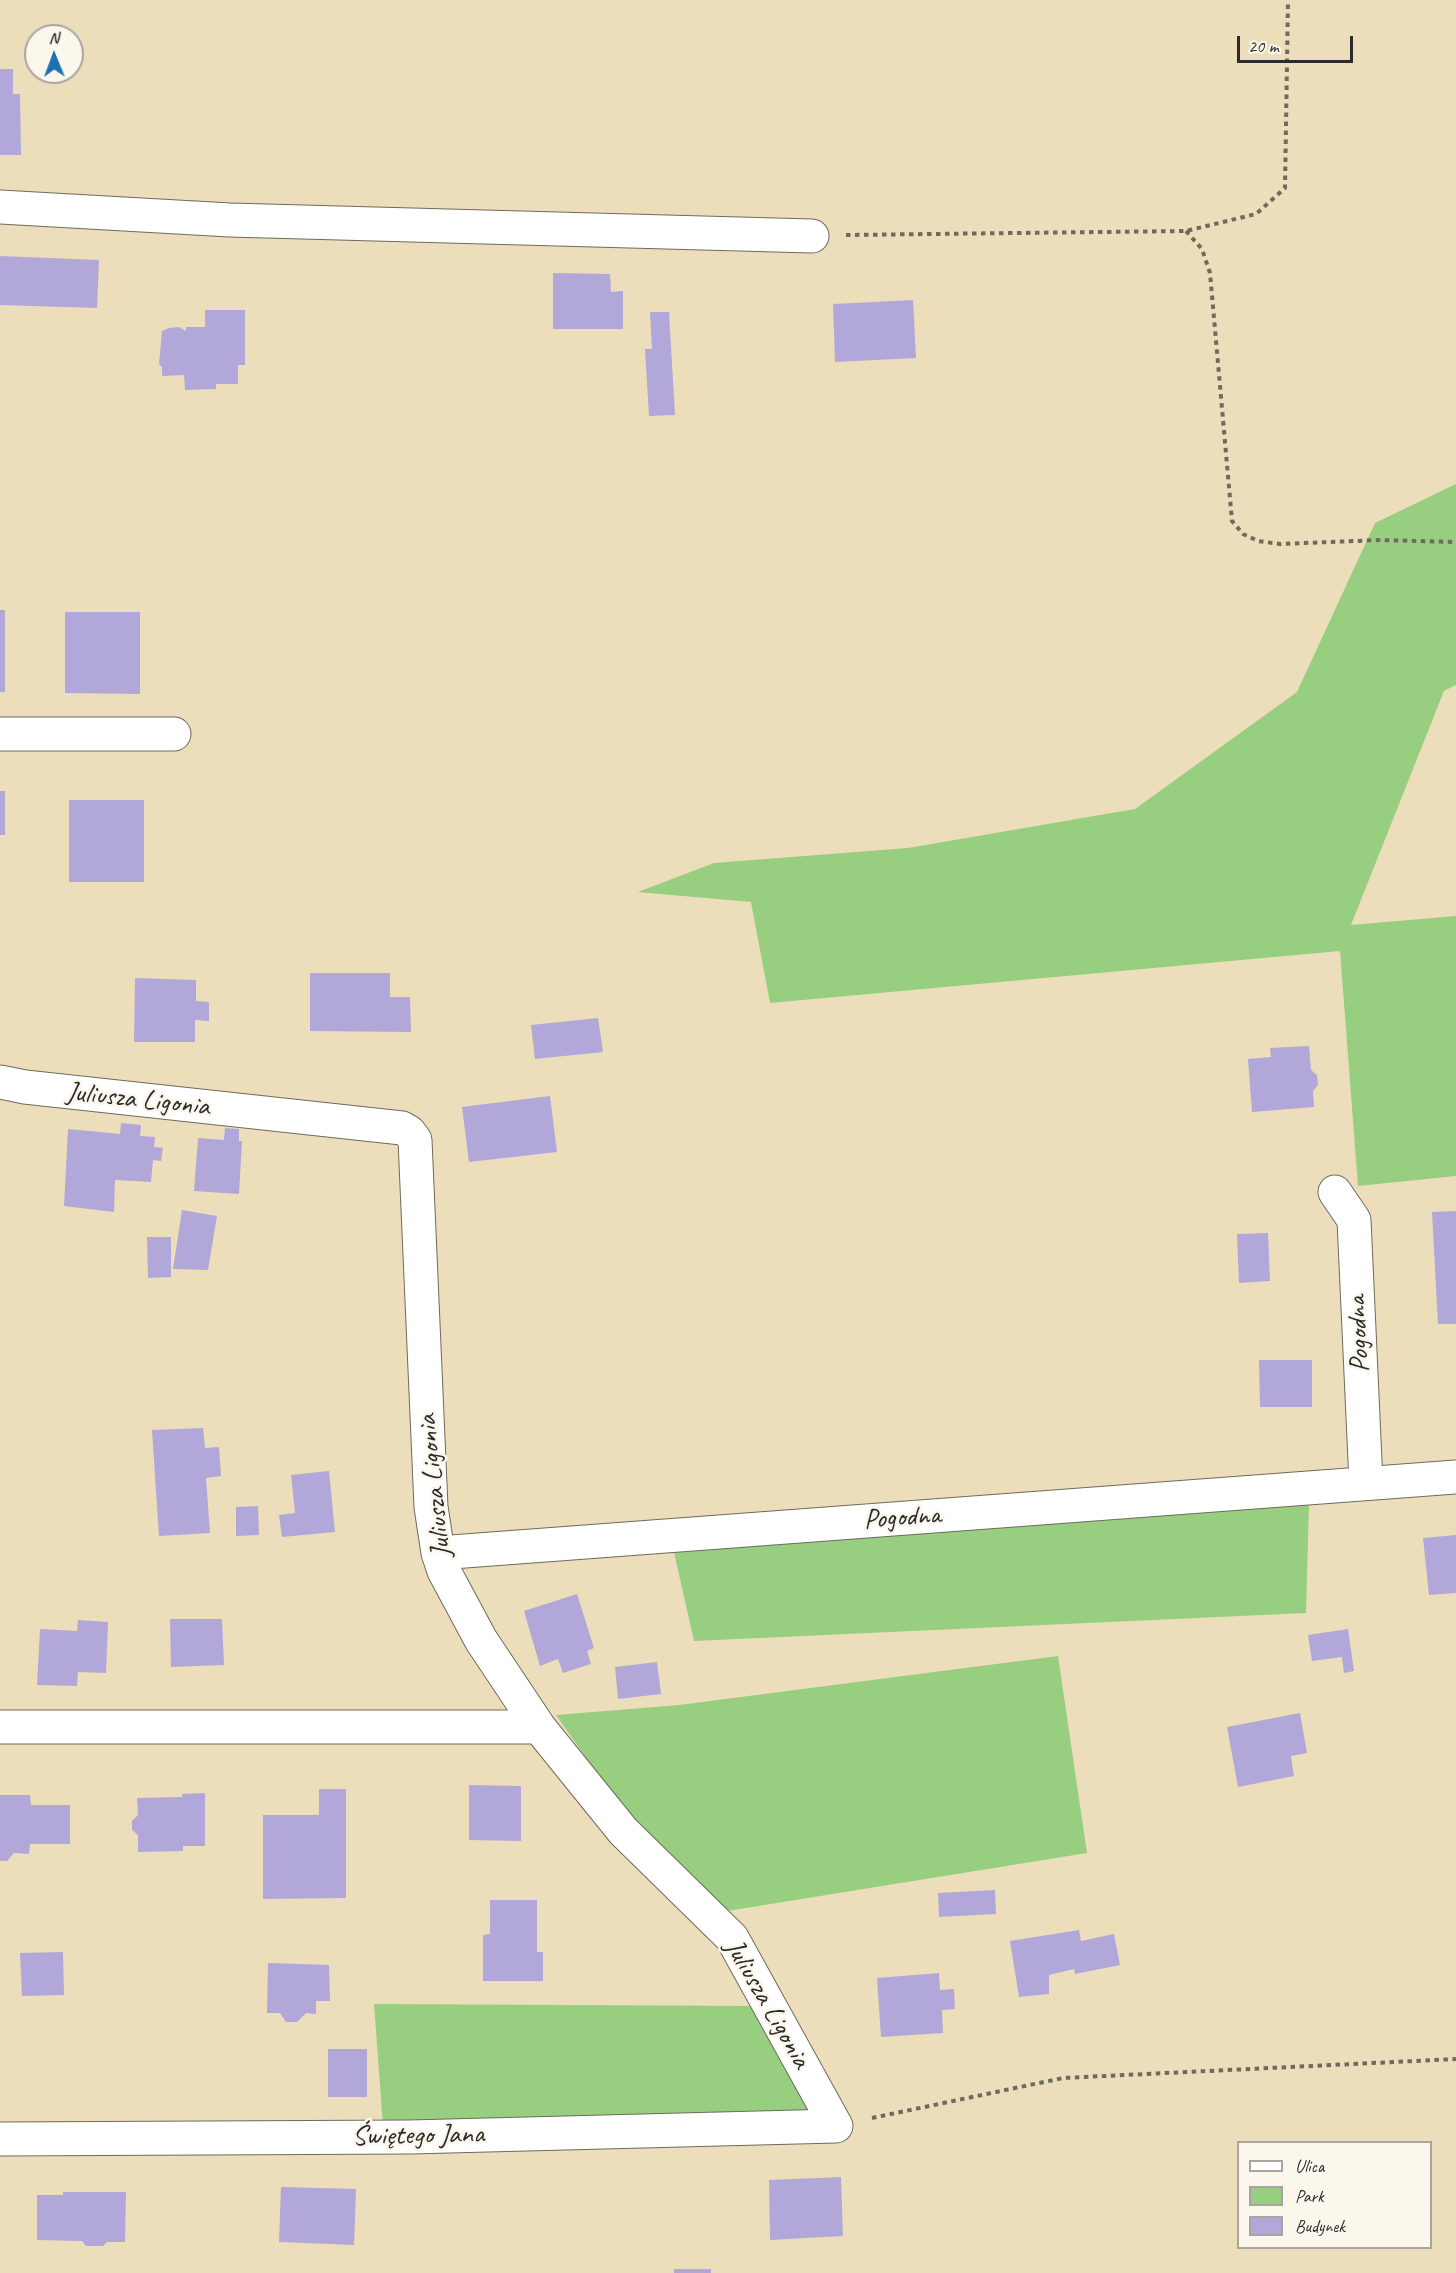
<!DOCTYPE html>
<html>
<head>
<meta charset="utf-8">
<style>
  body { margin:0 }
  #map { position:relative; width:1456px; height:2273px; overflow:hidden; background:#ecdebb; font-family:Caveat,sans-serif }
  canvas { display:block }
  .legend { position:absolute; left:1237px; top:2141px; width:195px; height:108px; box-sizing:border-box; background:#fbf7ec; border:2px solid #a8a59f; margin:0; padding:8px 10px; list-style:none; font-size:18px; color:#2b2b2b }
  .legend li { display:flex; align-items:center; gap:12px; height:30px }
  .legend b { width:30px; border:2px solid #a8a59f }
  .north { position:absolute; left:24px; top:24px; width:60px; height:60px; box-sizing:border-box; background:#fbf7ec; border:2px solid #a8a59f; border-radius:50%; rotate:359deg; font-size:16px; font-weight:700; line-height:24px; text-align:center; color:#2b2b2b }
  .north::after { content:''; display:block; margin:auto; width:21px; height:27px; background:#1f6fb2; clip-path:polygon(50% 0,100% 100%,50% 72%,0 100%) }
  .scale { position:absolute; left:1237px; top:36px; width:116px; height:27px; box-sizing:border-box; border:3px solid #2b2b2b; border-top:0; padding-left:8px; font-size:18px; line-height:21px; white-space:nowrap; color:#2b2b2b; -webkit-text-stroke:4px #fbf7ec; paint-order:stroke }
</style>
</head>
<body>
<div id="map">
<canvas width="1456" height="2273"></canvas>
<ul class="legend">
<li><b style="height:8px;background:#fff"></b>Ulica</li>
<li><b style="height:16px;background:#98ce80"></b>Park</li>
<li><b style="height:16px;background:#b2a7d9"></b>Budynek</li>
</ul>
<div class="north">N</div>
<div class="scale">20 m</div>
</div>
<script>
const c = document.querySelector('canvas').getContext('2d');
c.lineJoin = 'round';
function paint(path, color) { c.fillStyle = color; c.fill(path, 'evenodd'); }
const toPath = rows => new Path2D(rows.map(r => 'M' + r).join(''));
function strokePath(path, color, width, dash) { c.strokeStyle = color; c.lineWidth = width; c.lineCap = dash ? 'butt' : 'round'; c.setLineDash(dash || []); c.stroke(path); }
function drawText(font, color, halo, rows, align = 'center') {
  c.font = font + ' Caveat,sans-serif'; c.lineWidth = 5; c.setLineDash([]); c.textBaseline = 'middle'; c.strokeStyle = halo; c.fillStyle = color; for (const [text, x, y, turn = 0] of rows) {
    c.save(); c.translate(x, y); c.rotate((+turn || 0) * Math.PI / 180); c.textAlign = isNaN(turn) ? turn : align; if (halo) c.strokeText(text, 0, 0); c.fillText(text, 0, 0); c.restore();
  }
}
const green = toPath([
  [1456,484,1456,685,1444,691,1351,925,1456,916,1456,1176,1358,1186,1340,951,770,1003,751,902,638,892,714,863,908,848,1135,809,1297,692,1375,523],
  [1309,1504,1306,1613,694,1641,673,1548],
  [1058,1656,1087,1853,727,1911,635,1827,556,1715,679,1705],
  [374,2004,756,2006,814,2111,383,2126]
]);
const building = toPath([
  [0,69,13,69,13,94,20,94,21,155,0,155],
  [0,256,99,260,97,308,0,305],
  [553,273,610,274,611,292,623,291,623,329,553,329],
  [913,300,916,358,835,362,833,304],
  [205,310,245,310,245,365,238,365,238,384,216,384,216,389,185,390,184,375,162,376,162,367,159,364,162,331,169,328,179,327,186,331,186,327,205,327],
  [650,312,669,312,675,415,649,416,645,349,652,349],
  [0,610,5,610,5,692,0,692],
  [65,612,140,612,140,694,65,693],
  [0,791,5,791,5,835,0,835],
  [69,800,144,800,144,882,69,882],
  [310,973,390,973,390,997,410,997,411,1032,310,1031],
  [135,978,196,980,196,1001,209,1002,209,1021,195,1020,195,1042,134,1042],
  [598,1018,603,1052,535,1059,531,1025],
  [1309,1046,1311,1070,1317,1075,1318,1085,1313,1091,1314,1107,1252,1112,1248,1059,1271,1057,1270,1048],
  [550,1096,557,1152,469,1162,462,1107],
  [121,1123,141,1125,140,1136,155,1137,154,1147,163,1148,161,1161,153,1160,151,1182,115,1180,114,1212,64,1206,68,1129,120,1134],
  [225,1128,239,1129,239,1141,242,1141,239,1194,194,1191,198,1138,224,1140],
  [182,1210,217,1216,208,1270,173,1269],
  [1456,1211,1456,1324,1438,1324,1432,1212],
  [1268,1233,1270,1281,1239,1283,1237,1234],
  [147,1237,171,1237,171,1277,148,1278],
  [1259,1360,1312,1360,1312,1407,1260,1407],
  [203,1428,205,1448,219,1447,221,1476,206,1478,210,1533,159,1536,152,1430],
  [329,1471,335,1532,282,1537,279,1515,295,1513,291,1475],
  [258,1506,259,1535,236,1536,236,1507],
  [1456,1535,1456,1593,1429,1595,1423,1538],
  [577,1594,594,1648,587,1651,591,1664,563,1673,558,1659,540,1666,524,1611],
  [170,1619,222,1619,224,1665,171,1667],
  [78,1620,108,1622,106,1673,78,1672,77,1686,37,1685,40,1629,77,1631],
  [1348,1629,1354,1671,1344,1673,1342,1657,1312,1661,1308,1635],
  [657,1662,661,1694,618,1699,615,1667],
  [1300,1713,1307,1753,1291,1756,1294,1776,1238,1787,1227,1727],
  [469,1785,521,1786,521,1841,469,1840],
  [319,1789,346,1789,346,1898,263,1899,263,1815,319,1815],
  [205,1793,205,1846,183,1846,183,1851,138,1852,138,1835,132,1830,132,1821,138,1815,137,1798,182,1797,182,1794],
  [0,1795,30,1795,31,1805,70,1805,70,1844,30,1844,29,1854,14,1853,7,1861,0,1861],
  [995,1890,996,1914,939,1917,938,1893],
  [490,1900,537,1900,537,1952,543,1952,543,1981,483,1981,483,1935,490,1934],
  [1079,1930,1081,1941,1114,1934,1120,1965,1075,1974,1074,1969,1049,1975,1049,1994,1019,1997,1010,1941],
  [63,1952,64,1995,22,1996,20,1953],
  [268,1963,329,1965,330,2001,316,2001,316,2014,306,2013,297,2022,286,2022,280,2013,267,2013],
  [939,1973,940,1990,954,1989,955,2009,942,2010,943,2033,881,2037,877,1978],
  [328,2049,367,2049,367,2097,328,2097],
  [841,2177,843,2236,770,2240,769,2180],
  [281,2187,356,2189,354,2245,279,2242],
  [63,2192,126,2192,125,2242,107,2242,103,2246,86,2246,82,2241,37,2240,37,2195,63,2195],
  [674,2269,711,2269,711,2273,674,2273]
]);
const path = toPath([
  [1186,231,1202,249,1210,273,1232,521,1243,534,1258,541,1280,544,1380,540,1456,542],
  [846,235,1186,231,1256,214,1285,188,1288,0],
  [872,2118,1063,2078,1456,2059]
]);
const street = toPath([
  [0,207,230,220,812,236],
  [0,734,174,734],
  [0,1082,25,1087,402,1128,409,1132,415,1140,431,1507,438,1553,444,1571,481,1640,539,1727,623,1831,732,1938,836,2126,410,2137,0,2139],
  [1335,1192,1354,1220,1366,1483],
  [438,1553,1456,1477],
  [0,1727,539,1727]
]);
const streetNames = [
  ["Juliusza Ligonia",138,1100,6],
  ["Pogodna",1359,1334,-93],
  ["Juliusza Ligonia",435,1486,-96],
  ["Pogodna",902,1518,-4],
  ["Juliusza Ligonia",767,2004,60],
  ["Świętego Jana",418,2136,-1]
];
paint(green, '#98ce80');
paint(building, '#b2a7d9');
strokePath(street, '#6f6a5d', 35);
strokePath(path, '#6f6a5d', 4, [4.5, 4.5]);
strokePath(street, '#fff', 33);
drawText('28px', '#2b2b2b', '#fbf7ec', streetNames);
</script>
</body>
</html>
